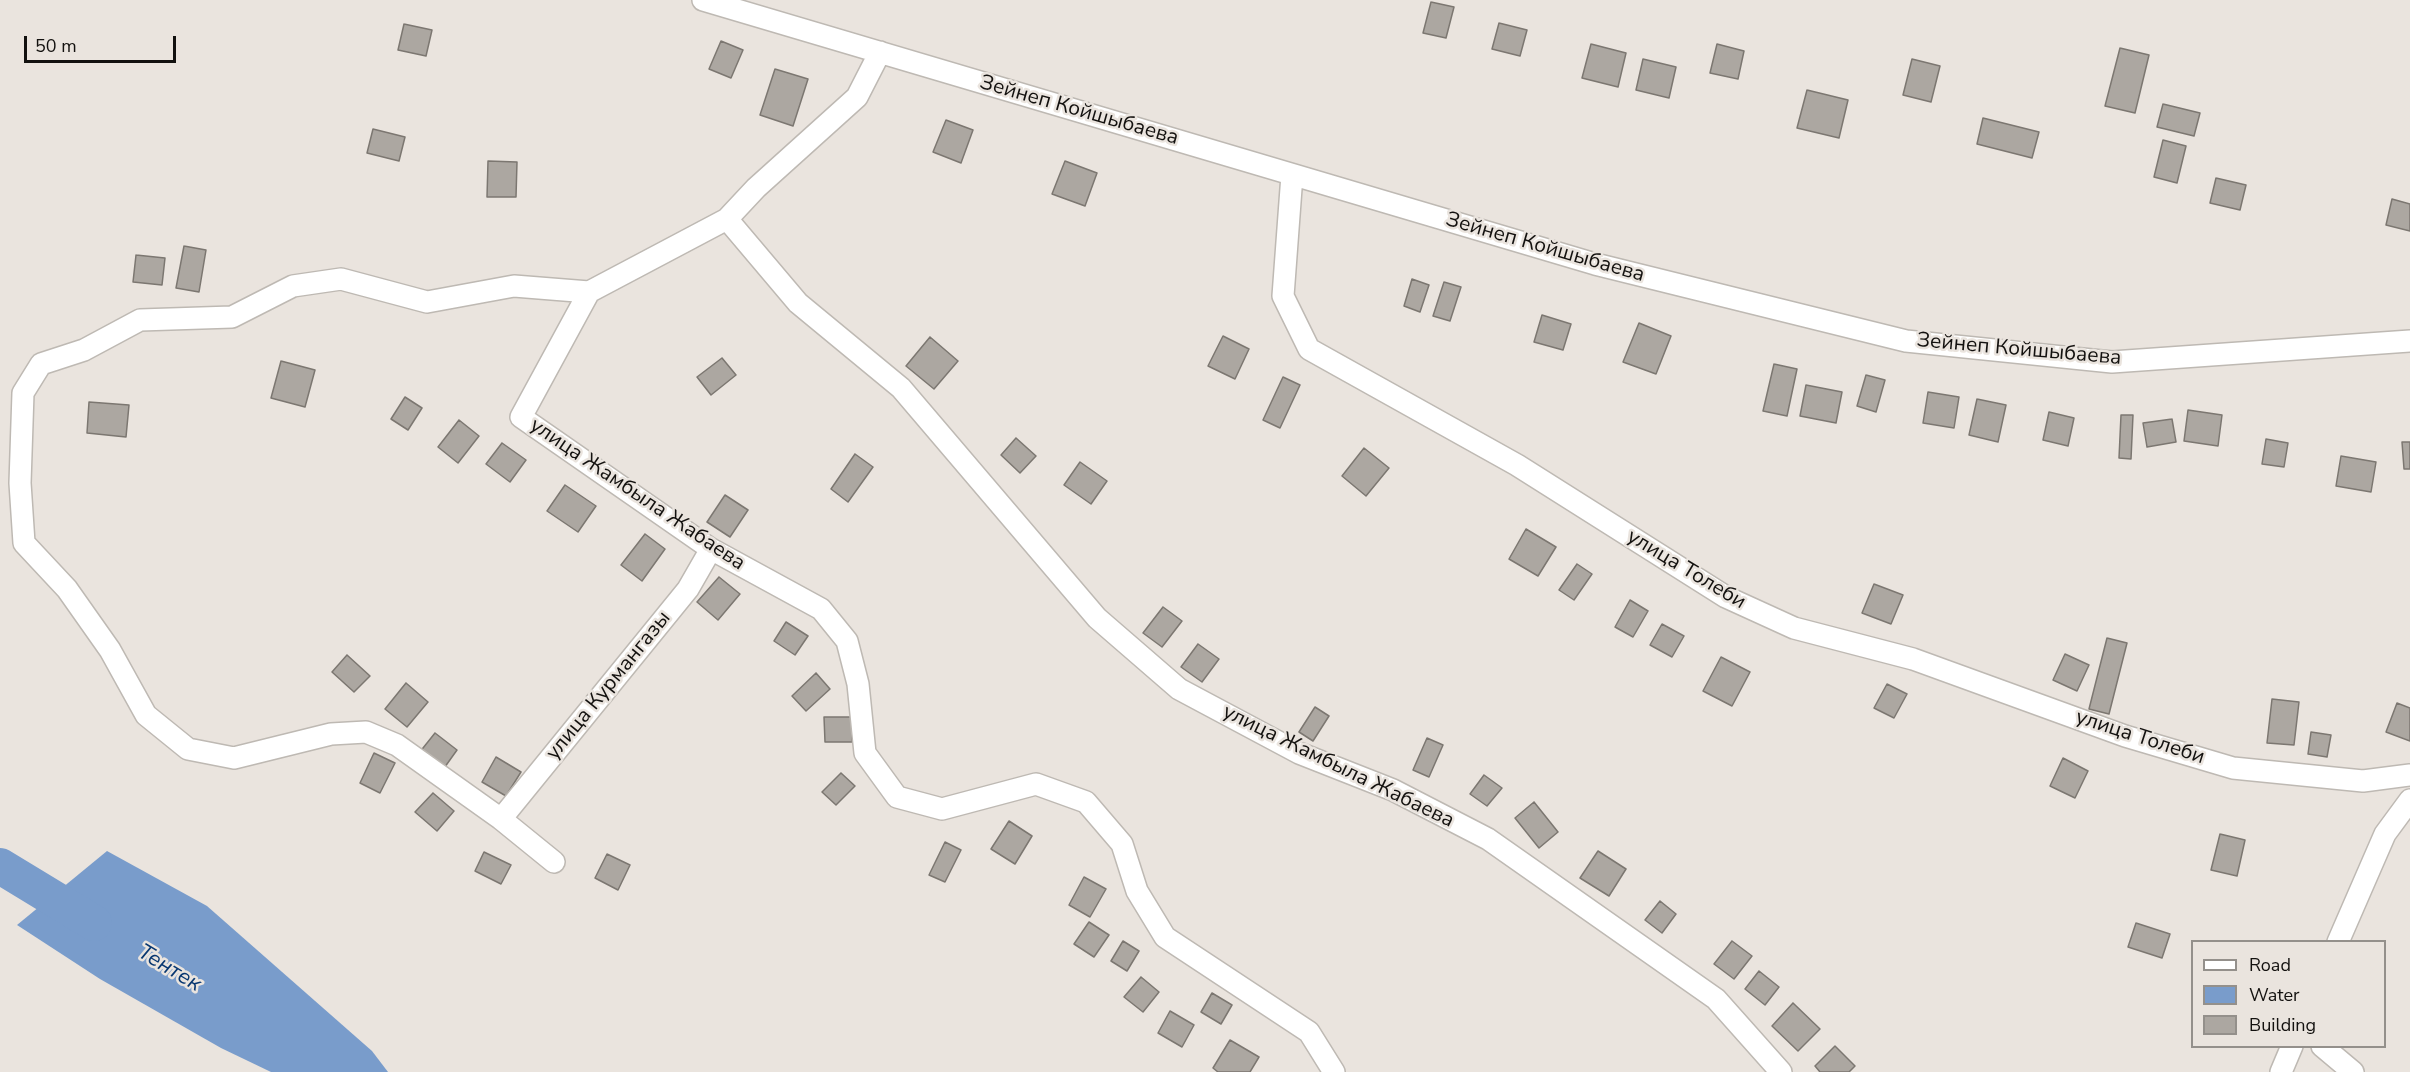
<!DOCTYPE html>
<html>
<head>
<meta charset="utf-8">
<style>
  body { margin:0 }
  #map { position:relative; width:2410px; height:1072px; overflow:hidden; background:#eae4de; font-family:"Nunito Sans",sans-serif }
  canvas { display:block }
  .legend { position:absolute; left:2191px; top:940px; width:195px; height:108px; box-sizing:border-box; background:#eae4de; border:2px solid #94908b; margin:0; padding:8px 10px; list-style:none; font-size:18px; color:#13110f }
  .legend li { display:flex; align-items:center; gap:12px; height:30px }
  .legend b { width:30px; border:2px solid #94908b }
  .scale { position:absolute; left:24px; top:36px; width:152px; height:27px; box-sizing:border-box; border:3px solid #13110f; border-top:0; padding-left:8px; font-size:18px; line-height:21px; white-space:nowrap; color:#13110f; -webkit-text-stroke:4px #eae4de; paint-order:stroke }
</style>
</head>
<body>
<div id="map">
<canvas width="2410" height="1072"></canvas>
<ul class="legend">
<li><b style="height:8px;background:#fff"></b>Road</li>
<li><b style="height:16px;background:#799ccb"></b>Water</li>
<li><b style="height:16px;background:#aca7a1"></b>Building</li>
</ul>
<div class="scale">50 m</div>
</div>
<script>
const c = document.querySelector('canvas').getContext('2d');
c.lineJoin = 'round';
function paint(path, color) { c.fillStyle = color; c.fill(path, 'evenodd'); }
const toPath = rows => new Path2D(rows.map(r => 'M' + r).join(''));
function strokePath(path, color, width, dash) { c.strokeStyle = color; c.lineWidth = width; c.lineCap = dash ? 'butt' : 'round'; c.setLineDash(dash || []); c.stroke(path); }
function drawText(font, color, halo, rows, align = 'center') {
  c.font = font + ' "Nunito Sans",sans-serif'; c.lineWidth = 5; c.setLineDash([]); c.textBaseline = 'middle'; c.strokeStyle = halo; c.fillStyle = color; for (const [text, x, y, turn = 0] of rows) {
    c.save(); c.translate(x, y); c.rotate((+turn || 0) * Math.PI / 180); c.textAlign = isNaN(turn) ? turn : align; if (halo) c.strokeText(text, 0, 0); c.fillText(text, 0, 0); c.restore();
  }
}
const water = toPath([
  [107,851,207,906,372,1051,388,1072,271,1072,221,1048,100,979,17,925]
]);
const river = toPath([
  [0,866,94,923]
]);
const building = toPath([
  [1431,2,1454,7,1446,38,1423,33,1431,2],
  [1499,23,1527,30,1520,56,1492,49,1499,23],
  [404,24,432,30,426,56,398,50,404,24],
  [721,41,743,50,731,78,709,69,721,41],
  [1591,44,1626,53,1618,87,1582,78,1591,44],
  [1717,44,1744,51,1738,79,1710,73,1717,44],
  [2120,48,2149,55,2135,113,2105,106,2120,48],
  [1643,59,1676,67,1669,98,1636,90,1643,59],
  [1912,59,1940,66,1931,102,1903,95,1912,59],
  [775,69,808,79,793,126,760,115,775,69],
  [1807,90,1848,100,1839,138,1797,128,1807,90],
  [2163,104,2200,113,2194,136,2157,127,2163,104],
  [1983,118,2039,132,2032,158,1977,144,1983,118],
  [946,120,973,130,961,163,933,152,946,120],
  [373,129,405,137,399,161,367,153,373,129],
  [2163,140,2186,146,2177,183,2154,177,2163,140],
  [488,161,517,162,516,197,487,197,488,161],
  [1065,161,1097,173,1085,206,1052,194,1065,161],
  [2216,178,2246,185,2240,210,2210,203,2216,178],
  [2392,199,2410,204,2410,231,2386,225,2392,199],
  [184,246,206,250,199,292,176,288,184,246],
  [136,255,165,258,162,285,133,282,136,255],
  [1412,279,1429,285,1420,312,1404,306,1412,279],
  [1444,282,1461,287,1450,321,1433,316,1444,282],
  [1542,315,1571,324,1563,350,1534,342,1542,315],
  [1639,323,1671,336,1656,374,1623,362,1639,323],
  [1223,336,1249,349,1235,379,1208,366,1223,336],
  [930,337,958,361,934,389,906,366,930,337],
  [722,358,736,375,711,395,697,377,722,358],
  [281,361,315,370,305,407,271,398,281,361],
  [1774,364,1797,369,1787,416,1763,411,1774,364],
  [1866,375,1885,380,1876,412,1857,406,1866,375],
  [1283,377,1300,385,1280,428,1263,420,1283,377],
  [1806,385,1842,392,1836,423,1800,416,1806,385],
  [1928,392,1959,397,1954,428,1923,423,1928,392],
  [405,397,422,408,408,430,391,419,405,397],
  [1977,399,2006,405,1998,442,1969,435,1977,399],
  [89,402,129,405,126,437,87,433,89,402],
  [2188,410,2222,415,2218,446,2184,441,2188,410],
  [2049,412,2074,418,2068,446,2043,440,2049,412],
  [2121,415,2133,415,2131,459,2119,458,2121,415],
  [2172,419,2176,442,2147,447,2143,423,2172,419],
  [459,420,479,436,458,463,438,447,459,420],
  [1016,438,1036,456,1020,473,1001,455,1016,438],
  [2266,439,2288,443,2284,467,2262,464,2266,439],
  [2402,442,2410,442,2410,469,2404,469,2402,442],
  [502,443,526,460,510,482,486,464,502,443],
  [1364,448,1389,468,1366,496,1342,476,1364,448],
  [855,454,873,467,848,502,831,489,855,454],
  [2341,456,2376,462,2371,492,2336,486,2341,456],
  [1080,462,1107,481,1091,504,1064,485,1080,462],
  [565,485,596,506,578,532,547,511,565,485],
  [725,495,748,510,730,537,707,522,725,495],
  [1526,529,1556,547,1538,576,1509,559,1526,529],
  [645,534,665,549,642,581,621,565,645,534],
  [1577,564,1592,574,1574,600,1559,590,1577,564],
  [719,577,740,594,718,620,697,602,719,577],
  [1874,584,1903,595,1891,624,1862,613,1874,584],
  [1630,600,1648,611,1633,637,1615,627,1630,600],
  [1163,607,1182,621,1162,647,1143,633,1163,607],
  [786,622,808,636,795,655,774,641,786,622],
  [1662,624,1684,636,1672,657,1650,645,1662,624],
  [2107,638,2127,643,2109,714,2089,709,2107,638],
  [1198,644,1219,659,1202,682,1181,667,1198,644],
  [2065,654,2089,665,2077,691,2053,680,2065,654],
  [347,655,370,676,354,692,332,672,347,655],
  [1721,657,1750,672,1732,706,1703,691,1721,657],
  [816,673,830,689,806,711,792,696,816,673],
  [406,683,428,702,407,727,385,709,406,683],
  [1887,684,1907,694,1894,718,1874,708,1887,684],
  [2272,699,2299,702,2294,745,2267,743,2272,699],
  [2397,703,2410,708,2410,741,2386,732,2397,703],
  [1315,707,1329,716,1313,741,1299,732,1315,707],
  [824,717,852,717,852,742,825,742,824,717],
  [2311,732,2331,735,2327,757,2308,754,2311,732],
  [435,733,457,750,442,771,419,753,435,733],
  [1427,738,1443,745,1429,777,1413,770,1427,738],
  [374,753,395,763,380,793,360,783,374,753],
  [496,757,521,772,506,796,482,782,496,757],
  [2063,758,2088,771,2075,798,2050,786,2063,758],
  [841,773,855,786,836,805,822,792,841,773],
  [1484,775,1502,788,1487,806,1470,794,1484,775],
  [433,793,454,811,437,831,415,812,433,793],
  [1534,802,1558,832,1539,848,1515,818,1534,802],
  [1009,821,1032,836,1015,864,991,849,1009,821],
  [2220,834,2245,840,2237,876,2211,870,2220,834],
  [945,842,961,850,945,882,929,875,945,842],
  [1598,851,1626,869,1609,896,1580,878,1598,851],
  [484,852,511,865,501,884,475,871,484,852],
  [607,854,630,865,618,890,595,878,607,854],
  [1084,877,1106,889,1090,917,1069,905,1084,877],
  [1660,901,1676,914,1662,933,1645,920,1660,901],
  [1089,922,1109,935,1094,957,1074,944,1089,922],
  [2136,923,2170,934,2162,958,2128,947,2136,923],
  [1123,941,1139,951,1127,971,1111,961,1123,941],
  [1732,941,1752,956,1734,979,1714,964,1732,941],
  [1759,971,1779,987,1765,1005,1745,989,1759,971],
  [1141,977,1159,992,1143,1012,1124,997,1141,977],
  [1212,993,1232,1005,1221,1024,1201,1012,1212,993],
  [1793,1003,1820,1029,1798,1051,1772,1026,1793,1003],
  [1170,1011,1194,1025,1182,1047,1158,1033,1170,1011],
  [1230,1040,1259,1057,1250,1072,1218,1072,1213,1068,1230,1040],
  [1835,1046,1855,1066,1849,1072,1820,1072,1815,1066,1835,1046]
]);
const minor = toPath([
  [703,0,1595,264,1906,341,2112,362,2410,341],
  [1292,175,1283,296,1309,349,1517,465,1726,597,1794,628,1913,659,2125,736,2233,768,2363,781,2410,775],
  [727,219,798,303,901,388,1097,618,1179,689,1299,753,1393,790,1488,839,1716,999,1781,1072],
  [589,292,521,417,711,549,821,609,847,641,858,684,865,753,897,797,942,809,1036,784,1086,802,1122,844,1137,891,1165,937,1309,1032,1334,1072],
  [501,819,688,589,711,549],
  [554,862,501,819,397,745,366,732,331,734,234,758,188,749,146,715,110,650,67,589,24,543,20,483,23,393,41,364,84,350,140,320,232,317,293,286,341,279,427,302,514,286,589,292,727,219,756,188,857,97,880,52],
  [2338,942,2385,834,2410,800],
  [2322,1046,2353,1072],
  [2281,1072,2292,1046]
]);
const streetNames = [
  ["Зейнеп Койшыбаева",1079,111,16],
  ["Зейнеп Койшыбаева",1545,248,16],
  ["Зейнеп Койшыбаева",2019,350,5],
  ["улица Жамбыла Жабаева",637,495,34],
  ["улица Толеби",1686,570,31],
  ["улица Курмангазы",609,686,-51],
  ["улица Толеби",2140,738,18],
  ["улица Жамбыла Жабаева",1338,767,26]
];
const waterNames = [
  ["Тентек",169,969,31]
];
paint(water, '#799ccb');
strokePath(river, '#799ccb', 36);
paint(building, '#aca7a1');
strokePath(building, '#7c7771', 1.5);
strokePath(minor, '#beb9b3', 24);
strokePath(minor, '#fff', 21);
drawText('21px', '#13110f', '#eae4de', streetNames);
drawText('italic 22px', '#083771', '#eae4de', waterNames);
</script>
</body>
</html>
